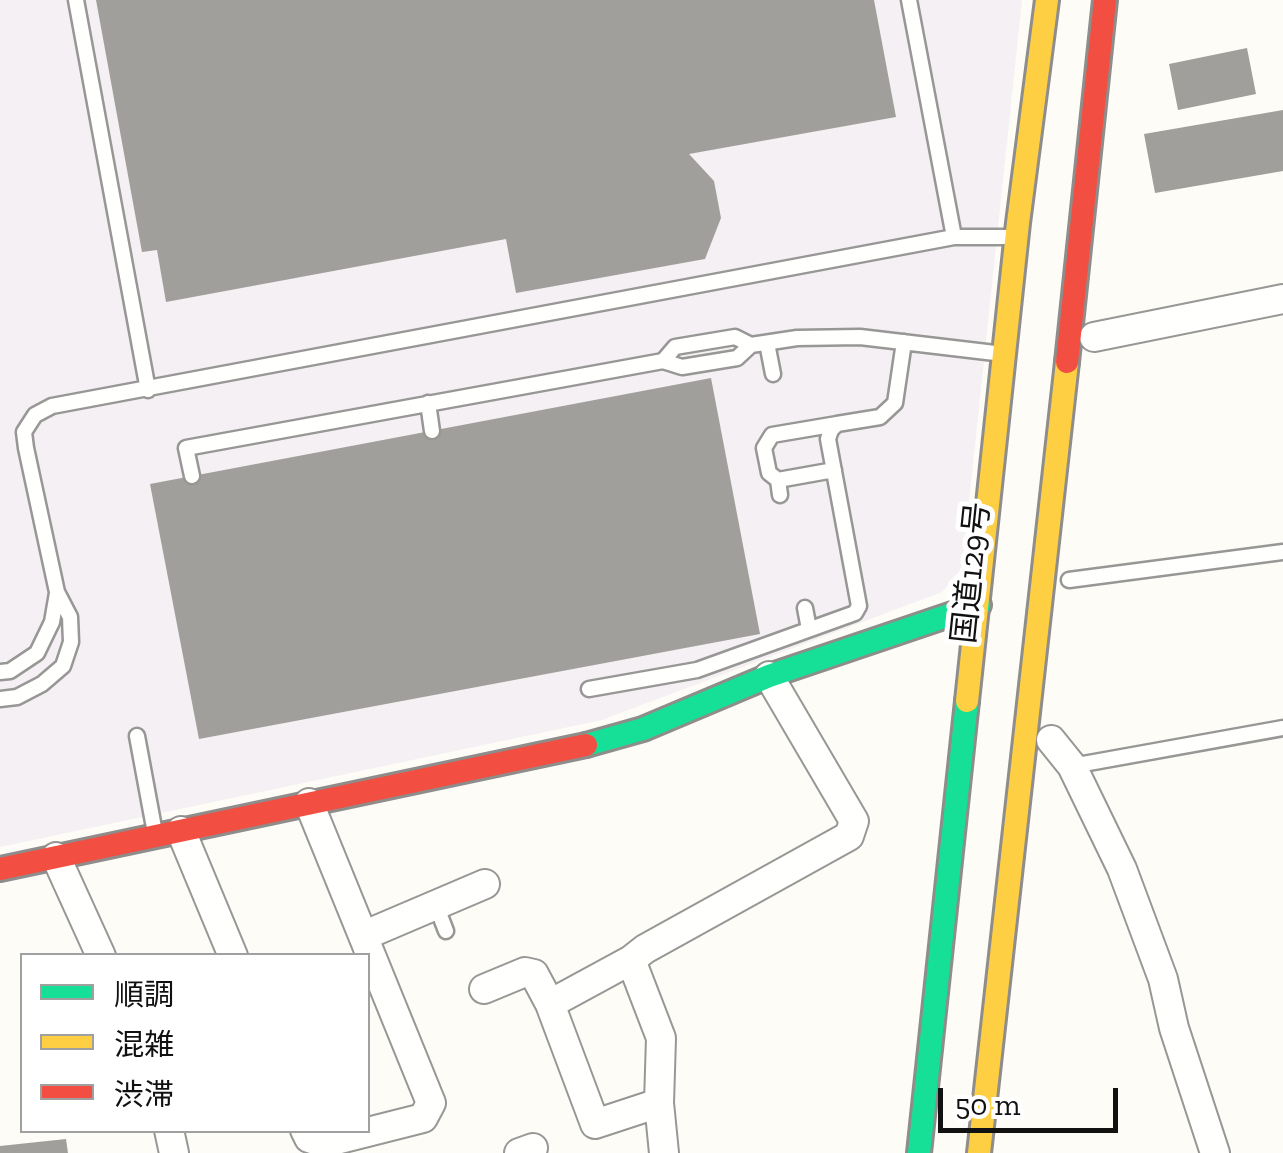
<!DOCTYPE html>
<html>
<head>
<meta charset="utf-8">
<style>
  body { margin:0 }
  #map { position:relative; width:1283px; height:1153px; overflow:hidden; background:#fdfcf7; font-family:"Zilla Slab","Noto Sans JP",serif }
  canvas { display:block }
  .legend { position:absolute; left:20px; top:953px; width:350px; height:180px; box-sizing:border-box; background:#fff; border:2px solid #a0a0a0; margin:0; padding:12px 18px; list-style:none; font-size:30px; color:#111 }
  .legend li { display:flex; align-items:center; gap:20px; height:50px }
  .legend b { width:50px; border:2px solid #a0a0a0 }
  .scale { position:absolute; left:938px; top:1088px; width:180px; height:45px; box-sizing:border-box; border:5px solid #111; border-top:0; padding-left:12px; font-size:30px; line-height:35px; white-space:nowrap; color:#111; -webkit-text-stroke:8px #fff; paint-order:stroke }
</style>
</head>
<body>
<div id="map">
<canvas width="1283" height="1153"></canvas>
<ul class="legend">
<li><b style="height:12px;background:#16e098"></b>順調</li>
<li><b style="height:12px;background:#ffcf43"></b>混雑</li>
<li><b style="height:12px;background:#f24e42"></b>渋滞</li>
</ul>
<div class="scale">50 m</div>
</div>
<script>
const c = document.querySelector('canvas').getContext('2d');
c.lineJoin = 'round';
function paint(path, color) { c.fillStyle = color; c.fill(path, 'evenodd'); }
const toPath = rows => new Path2D(rows.map(r => 'M' + r).join(''));
function strokePath(path, color, width, dash) { c.strokeStyle = color; c.lineWidth = width; c.lineCap = dash ? 'butt' : 'round'; c.setLineDash(dash || []); c.stroke(path); }
function drawText(font, color, halo, rows, align = 'center') {
  c.font = font + ' "Zilla Slab","Noto Sans JP",serif'; c.lineWidth = 10; c.setLineDash([]); c.textBaseline = 'middle'; c.strokeStyle = halo; c.fillStyle = color; for (const [text, x, y, turn = 0] of rows) {
    c.save(); c.translate(x, y); c.rotate((+turn || 0) * Math.PI / 180); c.textAlign = isNaN(turn) ? turn : align; if (halo) c.strokeText(text, 0, 0); c.fillText(text, 0, 0); c.restore();
  }
}
const industrial = toPath([
  [0,0,1022,0,962,568,942,592,602,720,0,847]
]);
const building = toPath([
  [96,0,874,0,896,117,689,154,714,181,721,218,705,259,516,293,506,239,166,302,157,250,142,252],
  [1247,48,1256,94,1178,110,1169,64],
  [1283,110,1283,171,1155,193,1144,134],
  [711,378,760,634,199,739,150,484],
  [66,1139,68,1153,0,1153,0,1146]
]);
const lane = toPath([
  [76,0,148,390],
  [909,0,954,237],
  [767,343,773,374],
  [663,361,675,347,735,337,751,345],
  [428,403,432,431],
  [192,476,186,448,663,361,682,367,737,358,751,345,797,338,860,337,995,353],
  [778,480,834,470],
  [780,495,778,480,769,473,764,448,772,435,837,424],
  [1069,580,1283,552],
  [805,608,809,629],
  [0,672,10,671,37,653,52,622,57,593],
  [589,689,697,670,855,613,859,606,828,439,831,430,837,424,880,417,895,403,904,342],
  [0,699,17,697,42,684,63,666,71,642,70,617,57,592,26,448,24,432,35,415,52,406,954,237,1006,237],
  [137,736,155,833],
  [1072,766,1283,728],
  [436,905,446,931]
]);
const street = toPath([
  [1094,337,1283,299],
  [1051,740,1072,766,1122,869,1163,979,1174,1028,1215,1153],
  [181,831,233,956],
  [56,857,101,956],
  [363,936,485,884],
  [484,989,525,972,534,974,550,1004,595,1124,659,1103],
  [550,1004,631,960],
  [169,1130,174,1153],
  [305,1130,309,1138,324,1143,423,1118,431,1103,309,803],
  [519,1153,533,1148],
  [664,1153,659,1103,661,1038,631,960,645,949,849,836,854,821,769,676]
]);
const fast = toPath([
  [586,745,643,729,769,676,979,605],
  [919,1153,967,701]
]);
const slow = toPath([
  [967,701,1018,223,1047,0],
  [979,1153,1067,362]
]);
const jam = toPath([
  [1067,362,1105,0],
  [0,869,586,745]
]);
const streetNames = [
  ["国道129号",972,573,-84]
];
paint(industrial, '#f5f0f3');
paint(building, '#a19f9c');
strokePath(lane, '#979795', 19);
strokePath(street, '#979795', 32);
strokePath(fast, '#8e8d8b', 28);
strokePath(slow, '#8e8d8b', 28);
strokePath(jam, '#8e8d8b', 28);
strokePath(lane, '#fffffe', 14);
strokePath(street, '#fffffe', 28);
strokePath(fast, '#16e098', 22);
strokePath(slow, '#ffcf43', 22);
strokePath(jam, '#f24e42', 22);
drawText('32px', '#111', '#fff', streetNames);
</script>
</body>
</html>
